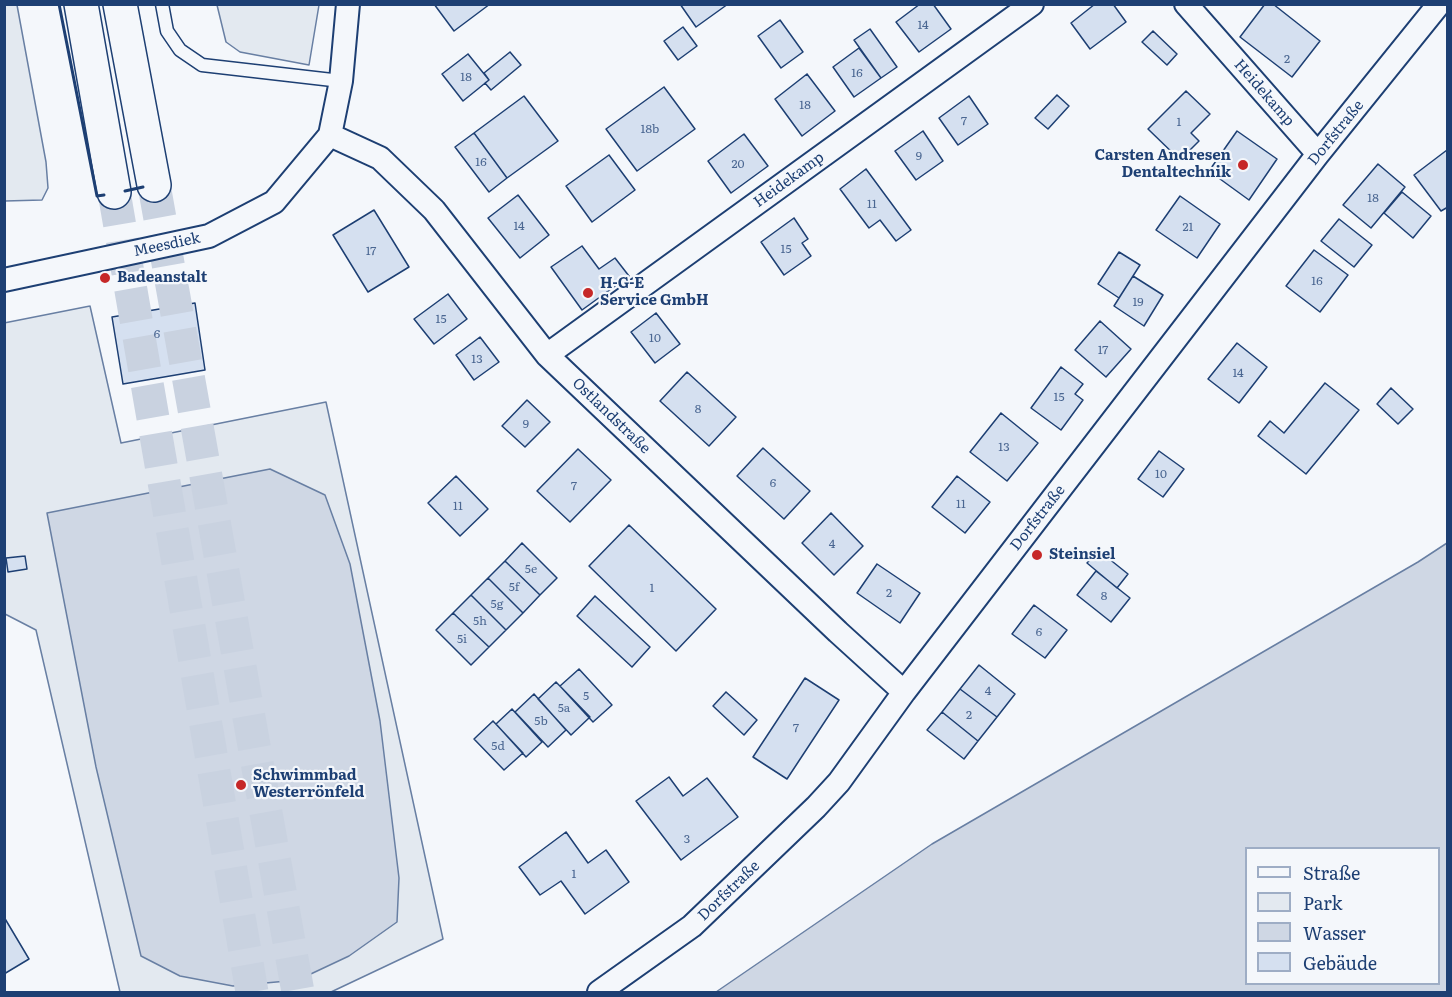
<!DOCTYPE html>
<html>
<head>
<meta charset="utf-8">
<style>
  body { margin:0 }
  #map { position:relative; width:1452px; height:997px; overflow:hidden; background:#f4f7fb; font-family:Literata,serif }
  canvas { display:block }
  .frame { position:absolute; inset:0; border:6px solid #1d3f73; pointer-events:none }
  .legend { position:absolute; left:1245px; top:847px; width:195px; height:138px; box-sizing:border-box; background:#f4f7fb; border:2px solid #9eadc5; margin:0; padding:8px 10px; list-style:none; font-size:18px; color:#1d3f73 }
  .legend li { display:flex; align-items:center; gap:12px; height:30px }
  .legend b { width:30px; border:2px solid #9eadc5 }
</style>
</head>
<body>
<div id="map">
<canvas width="1452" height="997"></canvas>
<div class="frame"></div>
<ul class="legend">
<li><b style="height:8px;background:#f4f7fb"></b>Straße</li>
<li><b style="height:16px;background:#e3e9f0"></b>Park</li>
<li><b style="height:16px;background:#cfd7e4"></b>Wasser</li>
<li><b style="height:16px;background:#d5e0f0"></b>Gebäude</li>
</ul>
</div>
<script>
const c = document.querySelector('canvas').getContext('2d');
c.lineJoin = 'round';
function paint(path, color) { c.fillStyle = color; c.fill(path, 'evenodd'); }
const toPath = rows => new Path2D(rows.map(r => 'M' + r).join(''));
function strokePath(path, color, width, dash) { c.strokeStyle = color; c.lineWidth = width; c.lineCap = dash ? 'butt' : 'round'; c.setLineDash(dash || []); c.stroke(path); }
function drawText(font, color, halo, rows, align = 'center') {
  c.font = font + ' Literata,serif'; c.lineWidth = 4.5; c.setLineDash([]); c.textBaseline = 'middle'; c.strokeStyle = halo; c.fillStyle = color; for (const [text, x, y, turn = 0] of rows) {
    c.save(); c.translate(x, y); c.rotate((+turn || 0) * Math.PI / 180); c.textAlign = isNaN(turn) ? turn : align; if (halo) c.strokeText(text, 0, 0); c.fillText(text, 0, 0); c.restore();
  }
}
const green = toPath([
  [4,5,17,5,46,162,48,188,42,200,5,201,4,5],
  [217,5,319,5,309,65,240,52,226,42,217,5],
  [90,306,121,443,326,402,443,939,331,992,120,992,36,630,5,614,4,323,90,306]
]);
const water = toPath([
  [270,469,325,495,350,564,380,721,399,878,397,922,349,956,298,980,233,986,180,976,141,956,96,767,47,513,270,469],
  [1447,543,1447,992,716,992,932,844,1418,562,1447,543],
  [1246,848,1438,848,1438,984,1246,984,1246,848]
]);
const building = toPath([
  [434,4,490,4,454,31,434,4],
  [680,4,728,4,696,27,680,4],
  [920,4,933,4,951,29,919,52,896,22,920,4],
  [1095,4,1113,4,1126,22,1090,49,1071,23,1095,4],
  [1265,4,1273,4,1320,41,1292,77,1240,37,1265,4],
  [780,20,803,52,781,68,758,36,780,20],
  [683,27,697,46,678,60,664,41,683,27],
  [870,29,897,67,881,78,854,40,870,29],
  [1153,31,1177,54,1167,65,1142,42,1153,31],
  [859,48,881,78,854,97,833,67,859,48],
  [510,52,521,65,491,90,485,83,489,80,484,73,510,52],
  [468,54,489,80,463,101,442,74,468,54],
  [807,74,835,111,802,136,775,99,807,74],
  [664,87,695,129,637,171,606,129,664,87],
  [1186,91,1210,114,1191,133,1199,141,1180,160,1148,129,1186,91],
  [1057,95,1069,106,1048,129,1035,118,1057,95],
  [524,96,558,141,507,178,474,133,524,96],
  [969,96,988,124,958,145,939,118,969,96],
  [923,131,943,161,916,180,895,151,923,131],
  [1237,131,1277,159,1249,200,1209,171,1237,131],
  [474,133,507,178,489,192,455,147,474,133],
  [744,134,768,166,731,193,708,161,744,134],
  [1447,150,1448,207,1441,211,1414,175,1447,150],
  [609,155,635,190,592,222,566,186,609,155],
  [1378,164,1405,187,1371,228,1343,205,1378,164],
  [866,169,911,230,896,241,880,220,869,228,840,189,866,169],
  [1402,192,1431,216,1413,238,1384,213,1402,192],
  [518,195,549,235,520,258,488,218,518,195],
  [1180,196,1220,224,1197,258,1156,230,1180,196],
  [374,210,409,267,368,292,333,235,374,210],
  [794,218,808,239,802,243,811,256,784,275,761,242,794,218],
  [1339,219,1372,245,1354,267,1321,241,1339,219],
  [582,246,599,269,615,258,629,276,582,310,551,267,582,246],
  [1314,250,1348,275,1320,312,1286,286,1314,250],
  [1119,252,1140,265,1119,298,1098,284,1119,252],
  [1133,276,1163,295,1144,326,1114,306,1133,276],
  [448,294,467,319,434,344,414,319,448,294],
  [195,303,205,370,123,384,112,317,195,303],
  [656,313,680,344,655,363,631,332,656,313],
  [1100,321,1131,349,1106,377,1075,350,1100,321],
  [480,337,499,362,474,380,456,355,480,337],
  [1237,343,1267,367,1239,403,1208,379,1237,343],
  [1061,367,1083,384,1075,394,1083,400,1061,430,1031,408,1061,367],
  [687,372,736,417,709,446,660,401,687,372],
  [1325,383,1359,410,1306,474,1258,436,1270,421,1284,433,1325,383],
  [1391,388,1413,409,1398,424,1377,404,1391,388],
  [527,400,550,422,525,447,502,426,527,400],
  [1001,413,1038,443,1007,481,970,452,1001,413],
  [763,448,810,491,784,519,737,476,763,448],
  [578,449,611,480,570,522,537,491,578,449],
  [1159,451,1184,469,1163,497,1138,479,1159,451],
  [456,476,488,509,460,536,428,503,456,476],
  [957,476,990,502,965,533,932,507,957,476],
  [831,513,863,546,834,575,802,543,831,513],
  [629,525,716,609,676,651,589,566,629,525],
  [522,543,557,578,540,595,505,561,522,543],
  [1098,550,1128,574,1117,588,1087,563,1098,550],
  [25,556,27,569,8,572,6,558,25,556],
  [505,561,540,595,523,613,488,578,505,561],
  [877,564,920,593,900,623,857,593,877,564],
  [1096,571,1130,598,1111,622,1077,595,1096,571],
  [488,578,523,613,506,630,471,595,488,578],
  [471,595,506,630,489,647,453,613,471,595],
  [595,596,650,647,632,667,577,616,595,596],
  [1034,605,1067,630,1045,658,1012,634,1034,605],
  [453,613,489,647,471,665,436,630,453,613],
  [979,665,1015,694,997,717,960,689,979,665],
  [579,669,612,705,593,722,560,686,579,669],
  [805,678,839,700,787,779,753,757,805,678],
  [556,682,590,717,571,735,538,699,556,682],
  [960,689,997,717,978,741,942,712,960,689],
  [726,692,757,720,744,735,713,706,726,692],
  [534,694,566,730,548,747,515,712,534,694],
  [512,709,542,742,526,757,496,724,512,709],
  [942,712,978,741,964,759,927,730,942,712],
  [493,721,523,753,504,770,474,739,493,721],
  [669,777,683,796,707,778,738,817,681,860,636,801,669,777],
  [566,832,588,863,606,850,629,882,585,914,561,881,540,895,519,867,566,832],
  [4,917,29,959,4,974,4,917]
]);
const highwayTunnel = toPath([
  [154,185,298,992],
  [114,192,252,992]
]);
const lane = toPath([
  [162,4,167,31,180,50,202,65,341,81]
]);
const street = toPath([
  [1186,4,1318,154],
  [330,135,380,158,434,210,547,355,838,632,904,692],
  [4,280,209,236,274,202,330,135,341,81,348,4],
  [547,355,1032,4],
  [599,992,692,926,816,807,839,782,904,692,1057,493,1318,154,1439,4]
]);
const highway = toPath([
  [81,4,114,192],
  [120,4,154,185]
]);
const wall = toPath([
  [59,4,97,196,104,195],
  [125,191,143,187]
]);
const markers = [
  [1243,165,6,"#c62828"],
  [105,278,6,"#c62828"],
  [588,293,6,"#c62828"],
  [1037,555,6,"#c62828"],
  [241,785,6,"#c62828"]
];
const numberNames = [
  ["14",923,25],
  ["2",1287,59],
  ["16",857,73],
  ["18",466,77],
  ["18",805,105],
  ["7",964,121],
  ["1",1179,122],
  ["18b",650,129],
  ["9",919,156],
  ["16",481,162],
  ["20",738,164],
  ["18",1373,198],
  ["11",872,204],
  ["14",519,226],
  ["21",1188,227],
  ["15",786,249],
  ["17",371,251],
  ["16",1317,281],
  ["19",1138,302],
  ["15",441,319],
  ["6",157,334],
  ["10",655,338],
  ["17",1103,350],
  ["13",477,359],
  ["14",1238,373],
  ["15",1059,397],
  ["8",698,409],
  ["9",526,424],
  ["13",1004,447],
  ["10",1161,474],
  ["6",773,483],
  ["7",574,486],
  ["11",961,504],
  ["11",458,506],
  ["4",832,544],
  ["5e",531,569],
  ["5f",514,587],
  ["1",652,588],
  ["2",889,593],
  ["8",1104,596],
  ["5g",497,604],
  ["5h",480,621],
  ["6",1039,632],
  ["5i",462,639],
  ["4",988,691],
  ["5",586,696],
  ["5a",564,708],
  ["2",969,715],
  ["5b",541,721],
  ["7",796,728],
  ["5d",498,746],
  ["3",687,839],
  ["1",574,874]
];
const streetNames = [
  ["Heidekamp",1264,93,49],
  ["Dorfstraße",1336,133,-51],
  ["Heidekamp",789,180,-36],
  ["Meesdiek",167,245,-12],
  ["Ostlandstraße",611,416,44],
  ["Dorfstraße",1038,518,-52],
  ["Dorfstraße",729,891,-44]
];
const poiNames = [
  ["Carsten Andresen",1231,156,"right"],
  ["Dentaltechnik",1231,173,"right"],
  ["Badeanstalt",117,278],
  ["H-G-E",600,284],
  ["Service GmbH",600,301],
  ["Steinsiel",1049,555],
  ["Schwimmbad",253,776],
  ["Westerrönfeld",253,793]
];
paint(green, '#e3e9f0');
strokePath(green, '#687fa3', 1.5);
paint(water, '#cfd7e4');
strokePath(water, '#687fa3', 1.5);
paint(building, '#d5e0f0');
strokePath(building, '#1d3f73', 1.5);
strokePath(highwayTunnel, '#c9d2e0', 33, [33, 16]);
strokePath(lane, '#1d3f73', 15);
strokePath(street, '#1d3f73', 26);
strokePath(highway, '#1d3f73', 36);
strokePath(lane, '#f4f7fb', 12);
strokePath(street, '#f4f7fb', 22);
strokePath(highway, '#f4f7fb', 33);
strokePath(wall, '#1d3f73', 3);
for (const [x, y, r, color] of markers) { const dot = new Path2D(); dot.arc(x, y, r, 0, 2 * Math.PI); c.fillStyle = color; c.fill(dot); strokePath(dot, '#f4f7fb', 2); }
drawText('12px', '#4b6792', null, numberNames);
drawText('15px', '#1d3f73', '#f4f7fb', streetNames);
drawText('bold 15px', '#1d3f73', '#f4f7fb', poiNames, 'left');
</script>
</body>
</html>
